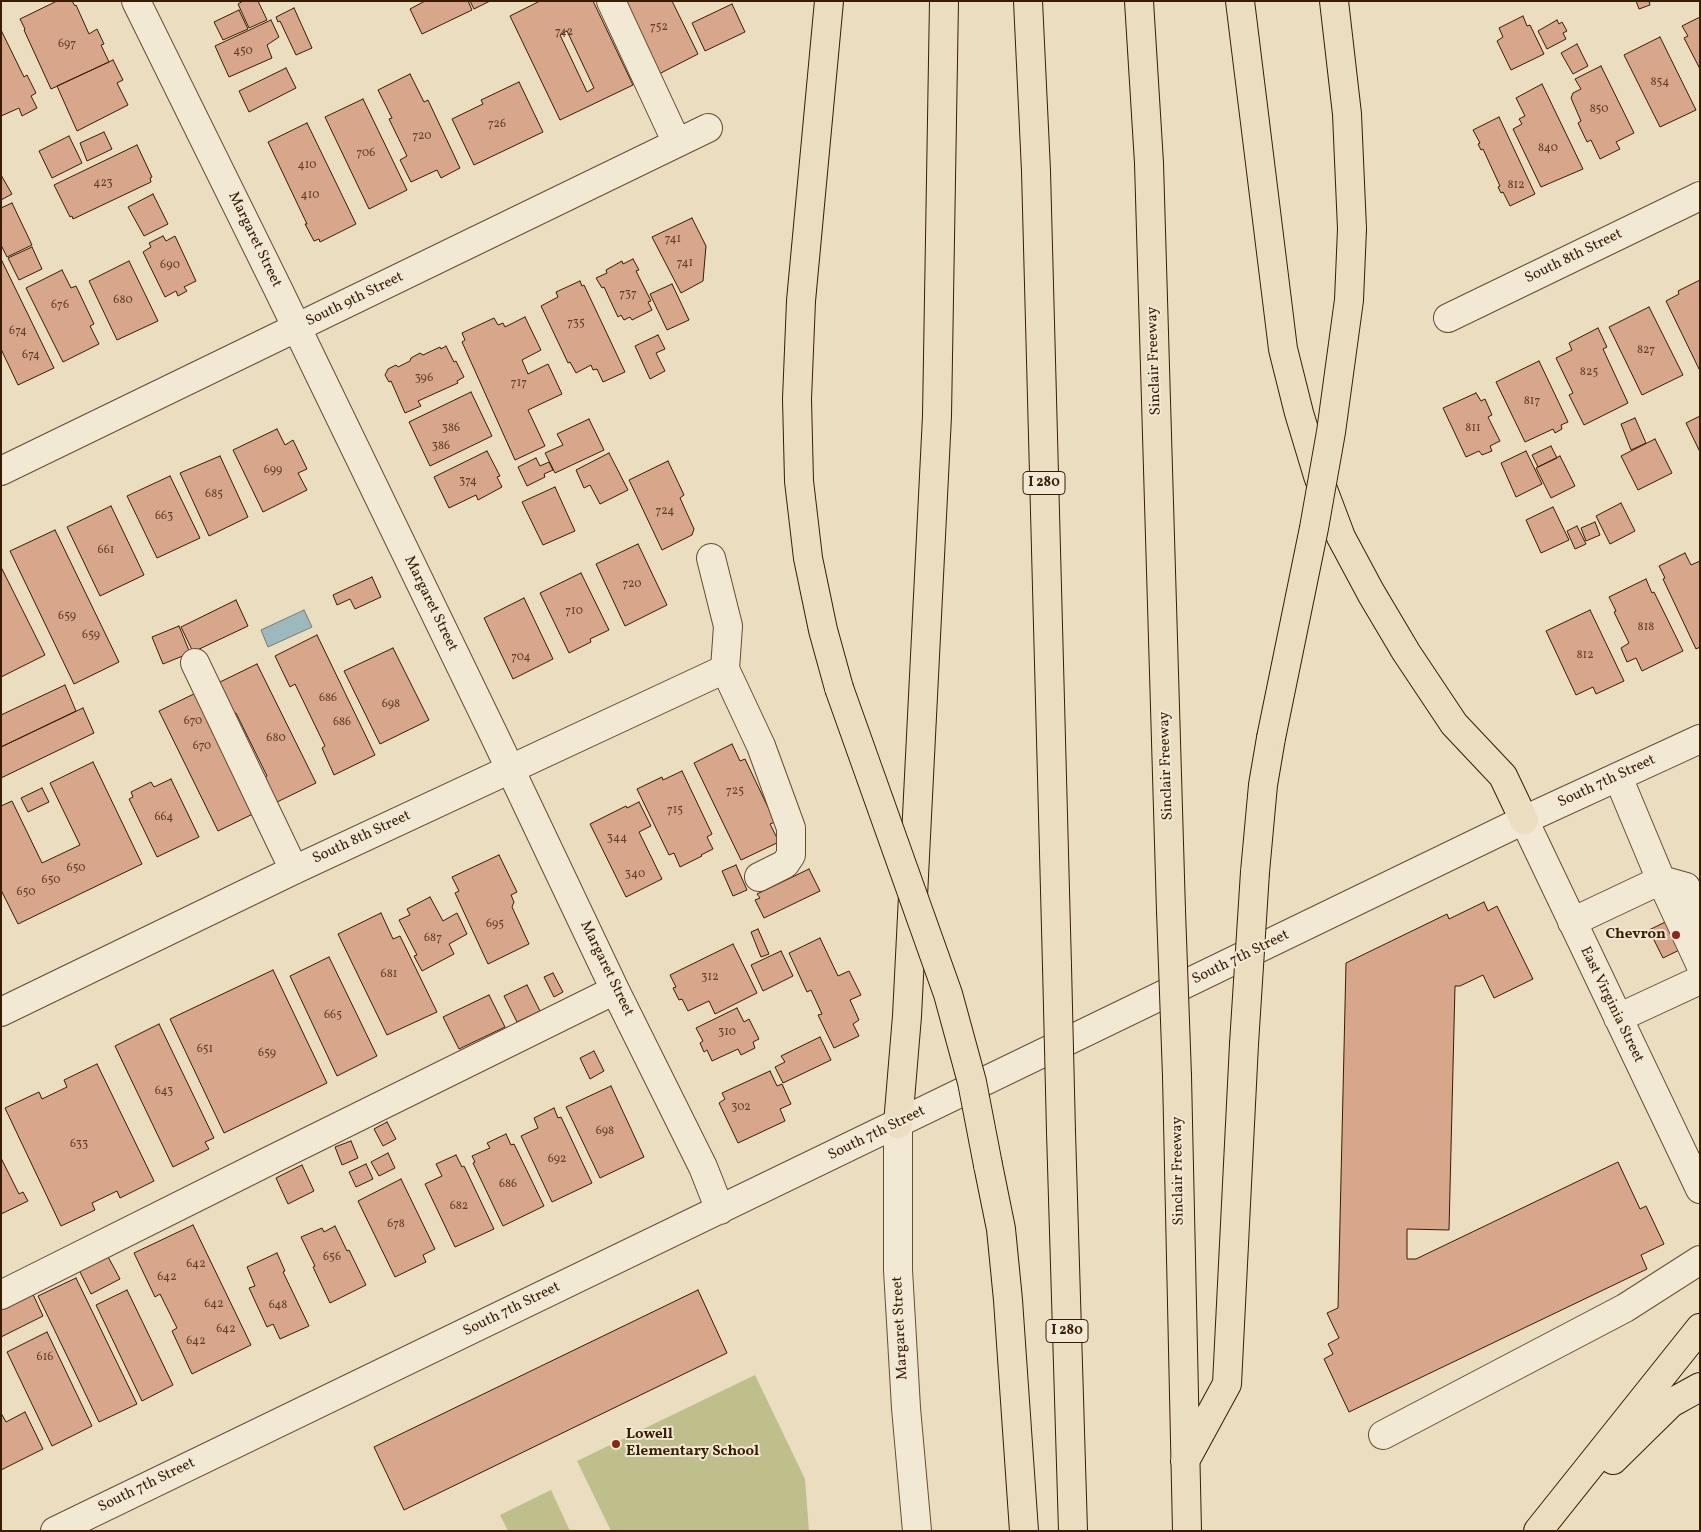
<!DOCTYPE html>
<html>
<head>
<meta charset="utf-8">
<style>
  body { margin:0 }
  #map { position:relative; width:1701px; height:1532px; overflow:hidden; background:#ebddbf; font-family:Vollkorn,serif }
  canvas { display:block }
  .frame { position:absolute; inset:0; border:2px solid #381d02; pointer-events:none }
</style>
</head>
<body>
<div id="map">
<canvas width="1701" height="1532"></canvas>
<div class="frame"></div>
</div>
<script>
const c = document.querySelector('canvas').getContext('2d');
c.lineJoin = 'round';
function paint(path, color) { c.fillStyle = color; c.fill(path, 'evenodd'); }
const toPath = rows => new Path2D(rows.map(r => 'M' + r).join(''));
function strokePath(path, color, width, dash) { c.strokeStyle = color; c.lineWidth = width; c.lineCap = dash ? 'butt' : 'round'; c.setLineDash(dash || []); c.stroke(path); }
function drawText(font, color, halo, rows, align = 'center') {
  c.font = font + ' Vollkorn,serif'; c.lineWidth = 4; c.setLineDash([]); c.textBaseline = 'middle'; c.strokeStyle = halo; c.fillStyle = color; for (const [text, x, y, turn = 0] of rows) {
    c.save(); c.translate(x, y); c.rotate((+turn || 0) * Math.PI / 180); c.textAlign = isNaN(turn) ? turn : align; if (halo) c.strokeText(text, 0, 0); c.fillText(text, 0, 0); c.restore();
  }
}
const green = toPath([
  [755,1375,805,1479,809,1531,611,1531,577,1461],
  [551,1490,570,1531,508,1531,500,1515]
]);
const water = toPath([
  [304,610,312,627,268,647,261,630,304,610]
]);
const building = toPath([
  [57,1,72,1,75,6,76,5,89,34,97,29,104,44,101,45,109,62,51,89,24,30,25,29,20,19,57,1],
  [243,1,258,1,267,20,249,28,238,4,243,1],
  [425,1,468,1,472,10,422,34,410,9,425,1],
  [470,1,490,1,474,9,470,1],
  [540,1,593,1,633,85,560,120,510,16,540,1],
  [567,31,594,88,587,92,560,35,567,31],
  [620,1,672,1,698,54,659,74,620,1],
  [1636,1,1649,1,1650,5,1639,9,1636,1],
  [732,4,745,32,705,51,692,23,732,4],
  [294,8,312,48,296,55,280,21,278,22,276,17,294,8],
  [239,10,248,29,223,40,214,22,239,10],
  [1523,16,1527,26,1530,25,1544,54,1511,70,1497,41,1503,37,1499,28,1523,16],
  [1700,17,1700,69,1684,38,1688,36,1682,26,1700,17],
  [271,20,279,37,267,45,272,58,229,77,215,46,271,20],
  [1557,20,1559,24,1562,22,1567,31,1563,33,1566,39,1547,49,1538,31,1557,20],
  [1,30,24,77,27,75,36,93,31,96,37,108,22,116,19,108,1,116,1,30],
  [1660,37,1696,110,1660,127,1624,55,1660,37],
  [1577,44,1588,66,1573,74,1561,53,1577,44],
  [113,60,123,80,117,83,128,105,77,131,57,86,113,60],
  [1601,66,1634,133,1616,142,1620,149,1600,159,1591,140,1587,142,1578,123,1581,121,1571,98,1573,93,1581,89,1575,79,1601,66],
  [286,68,296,88,249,112,239,91,286,68],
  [410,74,424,102,428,100,460,168,441,178,437,170,411,182,400,160,407,156,389,119,392,118,378,90,410,74],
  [519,82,543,132,474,165,452,119,483,104,481,100,519,82],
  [1542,84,1583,169,1541,187,1513,129,1522,124,1519,119,1525,116,1516,98,1542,84],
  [363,99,407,190,369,209,325,117,363,99],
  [1499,117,1535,194,1510,206,1503,192,1501,193,1498,187,1500,186,1483,149,1481,150,1478,144,1480,143,1473,130,1499,117],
  [307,123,356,224,320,242,319,239,314,241,305,224,307,224,268,142,307,123],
  [104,132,112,149,87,161,80,143,104,132],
  [69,136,82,163,52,178,39,151,69,136],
  [137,145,152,177,150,178,151,182,73,219,72,216,70,217,54,185,137,145],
  [1,175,12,194,1,200,1,175],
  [153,194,168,224,144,236,128,207,153,194],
  [12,203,32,245,7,257,1,245,1,208,12,203],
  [692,218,706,246,703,281,681,293,652,237,692,218],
  [163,236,166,241,175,236,196,281,184,287,187,291,178,296,176,291,165,297,143,252,151,247,149,243,163,236],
  [32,247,42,269,19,280,8,258,32,247],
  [1,259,54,368,18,385,1,349,1,259],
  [633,259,639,270,636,271,651,301,648,302,652,310,632,320,630,317,624,320,621,315,618,317,604,287,602,288,596,278,607,273,606,270,622,261,623,264,633,259],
  [129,261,158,321,117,340,89,281,129,261],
  [62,270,71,288,76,286,94,324,90,326,99,344,63,362,26,288,62,270],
  [1700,280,1700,371,1666,301,1679,294,1678,291,1700,280],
  [580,281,582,286,584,285,625,372,603,382,597,369,593,370,591,365,576,373,570,362,568,363,541,306,558,297,556,292,580,281],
  [672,284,689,320,667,330,650,294,672,284],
  [1649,307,1683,375,1642,395,1609,327,1649,307],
  [525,317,541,350,522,360,528,374,548,364,562,394,528,410,545,446,515,460,462,342,465,340,462,333,494,318,498,325,503,323,505,327,525,317],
  [1598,328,1607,347,1603,349,1628,403,1584,425,1569,395,1573,393,1556,358,1572,350,1569,343,1598,328],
  [658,335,665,349,656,353,665,371,650,379,635,346,658,335],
  [446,346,454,362,456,361,464,377,457,381,458,383,418,401,421,406,405,413,391,381,389,382,385,375,388,369,396,365,398,367,410,361,411,358,420,353,423,355,440,347,441,349,446,346],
  [1539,361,1568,422,1561,425,1562,429,1555,433,1553,429,1525,442,1496,382,1539,361],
  [471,392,492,436,430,466,409,422,471,392],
  [1476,393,1481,401,1485,399,1492,415,1488,417,1500,441,1490,446,1492,451,1482,455,1479,451,1466,457,1443,408,1476,393],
  [1700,416,1700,452,1686,423,1700,416],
  [1635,418,1646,443,1631,450,1621,424,1635,418],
  [589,419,604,450,555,473,545,453,563,445,557,434,589,419],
  [277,429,285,445,293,440,307,469,298,473,307,490,263,512,233,450,277,429],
  [1655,439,1672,473,1638,490,1621,456,1655,439],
  [1551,446,1557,458,1538,467,1532,455,1551,446],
  [487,451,500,476,497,477,502,487,478,500,476,495,449,508,434,477,487,451],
  [1526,451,1542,484,1516,497,1501,463,1526,451],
  [609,453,628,490,600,504,590,485,584,488,576,470,609,453],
  [220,456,248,517,209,536,180,473,220,456],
  [1560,456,1575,486,1551,498,1536,468,1560,456],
  [536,458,540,466,549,462,553,470,544,474,545,477,527,486,518,467,536,458],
  [668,461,684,495,680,498,694,529,692,535,662,550,629,480,668,461],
  [170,476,200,538,157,558,127,496,170,476],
  [555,487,575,531,543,545,522,502,555,487],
  [1621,503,1635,531,1610,544,1596,516,1621,503],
  [111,506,144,575,100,596,67,527,111,506],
  [1553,507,1569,540,1541,553,1526,520,1553,507],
  [1595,522,1600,535,1586,541,1581,528,1595,522],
  [1577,526,1586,544,1575,549,1567,531,1577,526],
  [55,530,119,662,74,684,10,551,55,530],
  [638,544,667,605,625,626,596,564,638,544],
  [1685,553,1691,565,1700,561,1700,647,1696,649,1663,579,1665,578,1659,566,1685,553],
  [1,567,45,655,1,677,1,567],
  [581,573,609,630,590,639,591,642,569,653,540,593,581,573],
  [372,577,381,597,355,609,350,599,337,605,333,595,372,577],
  [1646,579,1652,593,1654,592,1683,651,1642,671,1636,658,1627,662,1621,648,1629,643,1614,612,1616,611,1609,597,1646,579],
  [524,598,553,659,513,679,484,618,524,598],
  [236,600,248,626,193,652,181,627,236,600],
  [1590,610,1624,681,1596,694,1593,687,1576,695,1546,631,1590,610],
  [179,626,190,653,163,664,152,637,179,626],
  [317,635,375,755,334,775,322,748,325,746,295,684,290,687,275,656,317,635],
  [393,648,429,720,380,744,344,671,393,648],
  [257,664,316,783,275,803,263,778,267,776,236,713,231,715,216,684,257,664],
  [65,685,76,711,1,747,1,715,65,685],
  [202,690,259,811,218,831,159,711,202,690],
  [83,708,94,733,1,778,1,747,83,708],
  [732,744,740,761,745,759,775,822,770,824,779,842,741,860,694,763,732,744],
  [93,762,142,864,18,924,1,890,1,806,12,801,42,863,80,845,50,783,93,762],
  [682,771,712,834,707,837,713,849,701,855,702,856,680,867,674,853,669,855,637,789,662,777,663,780,682,771],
  [171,779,199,837,157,857,129,799,133,797,131,792,151,782,154,787,171,779],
  [42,788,49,802,28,812,21,798,42,788],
  [639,802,651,826,639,832,662,879,626,897,590,824,626,806,627,808,639,802],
  [499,855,517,892,511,895,514,902,512,907,529,944,488,964,455,893,459,891,452,877,499,855],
  [736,865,747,890,733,896,722,871,736,865],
  [809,869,820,891,764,918,755,900,760,898,757,894,809,869],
  [430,897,443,921,457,913,467,934,449,944,454,954,422,971,414,956,417,955,399,920,410,915,407,909,430,897],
  [1484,902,1488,911,1497,906,1533,979,1494,998,1483,975,1460,986,1455,986,1449,1230,1407,1229,1407,1259,1416,1259,1618,1162,1640,1209,1646,1206,1664,1244,1641,1255,1647,1269,1349,1412,1324,1359,1333,1354,1328,1344,1339,1338,1327,1313,1338,1308,1346,963,1447,914,1449,919,1484,902],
  [1700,905,1700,940,1663,958,1649,930,1700,905],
  [381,913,393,939,400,936,437,1012,387,1035,338,934,381,913],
  [758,929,769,954,761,957,751,932,758,929],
  [820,938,838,976,849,971,861,995,850,1000,859,1020,853,1024,859,1036,834,1048,818,1015,822,1014,811,990,807,992,789,953,820,938],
  [733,944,757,993,715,1014,709,1001,688,1011,682,999,679,1000,673,988,676,987,670,975,733,944],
  [781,951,793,976,763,991,751,965,781,951],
  [329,957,377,1056,337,1076,290,976,329,957],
  [273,970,327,1083,224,1133,170,1019,273,970],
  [553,973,563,992,554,997,544,977,553,973],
  [527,985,540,1011,517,1022,504,996,527,985],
  [489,995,505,1027,459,1049,443,1017,489,995],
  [737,1008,744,1022,749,1019,759,1039,753,1042,755,1048,741,1055,738,1049,712,1061,707,1050,704,1052,700,1043,703,1041,696,1028,737,1008],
  [159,1024,214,1138,205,1142,209,1149,173,1167,115,1046,159,1024],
  [820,1037,831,1060,783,1083,775,1067,785,1062,781,1056,820,1037],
  [594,1051,604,1071,590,1079,580,1058,594,1051],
  [97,1064,154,1181,120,1198,117,1191,92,1203,95,1210,61,1226,5,1108,39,1092,42,1099,67,1087,64,1080,97,1064],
  [770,1071,777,1086,782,1084,791,1104,780,1109,785,1121,738,1143,719,1103,725,1099,722,1093,770,1071],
  [611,1086,644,1157,600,1178,566,1107,611,1086],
  [554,1108,558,1118,561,1117,592,1183,552,1202,521,1136,538,1128,534,1118,554,1108],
  [387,1122,396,1139,383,1146,374,1129,387,1122],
  [506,1134,511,1145,514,1144,544,1206,503,1226,473,1163,475,1162,472,1156,490,1148,487,1143,506,1134],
  [351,1141,358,1158,342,1165,335,1147,351,1141],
  [388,1153,395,1168,379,1176,371,1162,388,1153],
  [456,1155,462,1167,464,1166,494,1229,455,1247,425,1184,442,1176,436,1164,456,1155],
  [1,1158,19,1194,23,1192,28,1201,1,1214,1,1158],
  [366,1164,373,1179,356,1187,349,1172,366,1164],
  [302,1165,314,1191,288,1204,276,1178,302,1165],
  [401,1179,435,1249,423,1255,426,1262,395,1277,358,1201,401,1179],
  [193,1225,251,1345,192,1374,172,1331,177,1328,160,1294,155,1297,134,1253,193,1225],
  [335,1226,347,1251,349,1250,366,1285,330,1303,313,1267,315,1266,301,1237,322,1228,324,1232,335,1226],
  [106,1253,120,1279,91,1294,78,1268,106,1253],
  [277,1253,285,1271,283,1272,309,1326,280,1339,273,1324,267,1327,249,1288,255,1286,247,1267,277,1253],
  [76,1278,137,1404,99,1422,38,1296,76,1278],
  [31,1290,43,1316,1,1337,1,1305,31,1290],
  [127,1290,173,1385,142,1401,96,1305,127,1290],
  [698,1290,727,1353,404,1510,374,1447,698,1290],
  [47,1332,92,1426,52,1446,7,1352,47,1332],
  [25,1412,43,1449,1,1470,1,1413,6,1422,25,1412]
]);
const minor = toPath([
  [136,1,278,289,494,735,615,990,703,1167,720,1210],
  [611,1,677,143],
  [1448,318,1700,196],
  [1,471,708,128],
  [711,558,728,626,725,669,761,746,791,828,791,855,785,864,759,877],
  [195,663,294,870],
  [1618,777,1661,880,1700,964],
  [1524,820,1700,1189],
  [1572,922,1661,880,1686,887,1700,916],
  [1,1012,294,870,725,669],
  [1618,1018,1700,980],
  [898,1124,898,1270,906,1408,917,1531],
  [1,1295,271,1160,615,990],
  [1383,1435,1625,1308,1700,1260],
  [55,1531,1524,820,1700,739]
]);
const highway = toPath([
  [829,1,801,301,797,399,799,481,808,558,823,630,839,688],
  [1028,1,1036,171,1057,966],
  [1139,1,1149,163,1171,911],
  [1240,1,1283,349,1299,413,1318,476,1341,537,1371,593,1406,652,1454,724,1503,776,1524,820],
  [1334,1,1347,114,1352,229],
  [1255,872,1263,785,1271,738],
  [1177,1076,1187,1531],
  [898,1124,907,1016,937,416,944,1],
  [1061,1132,1073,1531],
  [988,1165,1001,1229,1008,1300,1024,1531],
  [1613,1460,1671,1403,1700,1387],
  [1185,1461,1227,1384,1244,1044],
  [1538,1531,1700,1328]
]);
const highwayBridge = toPath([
  [839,688,948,994,972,1082,988,1165],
  [1271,738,1314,528,1331,432,1349,300,1352,229],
  [1171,911,1177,1076],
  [1057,966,1061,1132],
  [1244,1044,1255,872]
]);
const markers = [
  [1676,935,5,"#8f2418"],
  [616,1444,5,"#8f2418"]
];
const numberNames = [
  ["752",659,28],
  ["742",564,33],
  ["697",67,45],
  ["450",243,52],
  ["854",1660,83],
  ["850",1599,110],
  ["726",497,125],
  ["720",422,137],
  ["840",1548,149],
  ["706",366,154],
  ["410",307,166],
  ["423",103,184],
  ["812",1516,186],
  ["410",310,196],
  ["741",673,240],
  ["741",685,264],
  ["690",170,266],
  ["737",628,295],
  ["680",123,301],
  ["676",60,306],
  ["735",576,324],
  ["674",18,332],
  ["827",1646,351],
  ["674",31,356],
  ["825",1589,373],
  ["396",424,379],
  ["717",519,384],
  ["817",1532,402],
  ["386",451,429],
  ["811",1473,429],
  ["386",441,447],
  ["699",273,471],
  ["374",468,482],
  ["685",214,495],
  ["724",665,512],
  ["663",164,517],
  ["661",106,551],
  ["720",632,585],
  ["710",574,612],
  ["659",67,617],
  ["818",1646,628],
  ["659",91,636],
  ["812",1585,656],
  ["704",521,658],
  ["686",328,699],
  ["698",391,705],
  ["670",193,722],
  ["686",342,723],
  ["680",276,739],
  ["670",202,747],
  ["725",735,792],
  ["715",675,811],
  ["664",164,818],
  ["344",617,839],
  ["650",76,869],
  ["340",635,875],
  ["650",51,881],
  ["650",26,893],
  ["695",495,925],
  ["687",433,939],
  ["681",389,975],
  ["312",710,978],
  ["665",333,1016],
  ["310",727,1033],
  ["651",205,1050],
  ["659",267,1054],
  ["643",164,1092],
  ["302",741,1108],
  ["698",605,1132],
  ["633",79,1145],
  ["692",557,1160],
  ["686",508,1185],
  ["682",459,1207],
  ["678",396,1225],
  ["656",332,1258],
  ["642",196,1265],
  ["642",167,1278],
  ["642",214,1305],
  ["648",278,1306],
  ["642",226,1330],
  ["642",196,1342],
  ["616",45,1358]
];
const shields = [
  [1044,483,42],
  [1067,1331,42]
];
const shieldNames = [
  ["I 280",1044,483],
  ["I 280",1067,1331]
];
const streetNames = [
  ["Margaret Street",254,240,64],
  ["South 8th Street",1574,257,-26],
  ["South 9th Street",355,300,-26],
  ["Sinclair Freeway",1155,361,-92],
  ["Margaret Street",430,604,64],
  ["Sinclair Freeway",1167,766,-92],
  ["South 7th Street",1607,782,-25],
  ["South 8th Street",362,838,-25],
  ["South 7th Street",1241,958,-26],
  ["Margaret Street",606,969,64],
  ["East Virginia Street",1611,1005,64],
  ["South 7th Street",877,1134,-26],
  ["Sinclair Freeway",1179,1171,-91],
  ["South 7th Street",512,1310,-26],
  ["Margaret Street",901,1328,-93],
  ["South 7th Street",147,1486,-26]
];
const poiNames = [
  ["Chevron",1666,935],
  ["Lowell",626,1435,"left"],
  ["Elementary School",626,1452,"left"]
];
paint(green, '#bfbf8c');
paint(water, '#9eb9bd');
strokePath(water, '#757b72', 1);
paint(building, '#d8a68a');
strokePath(building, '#381d02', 1);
strokePath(minor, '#654d31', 30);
strokePath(highway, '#381d02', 30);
strokePath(minor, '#f2e9d5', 28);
strokePath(highway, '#ebddbf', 28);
strokePath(highwayBridge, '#381d02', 30, []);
strokePath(highwayBridge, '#ebddbf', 28);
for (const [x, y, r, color] of markers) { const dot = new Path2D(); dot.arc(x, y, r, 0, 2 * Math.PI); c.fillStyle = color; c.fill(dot); strokePath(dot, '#f2e9d5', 2); }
drawText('12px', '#603f24', null, numberNames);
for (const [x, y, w] of shields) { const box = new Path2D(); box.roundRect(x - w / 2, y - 11.5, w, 23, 4); c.fillStyle = '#f2e9d5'; c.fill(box); strokePath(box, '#381d02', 1); }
drawText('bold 14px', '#381d02', null, shieldNames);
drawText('15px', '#381d02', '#f2e9d5', streetNames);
drawText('bold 15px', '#381d02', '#f2e9d5', poiNames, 'right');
</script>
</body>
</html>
